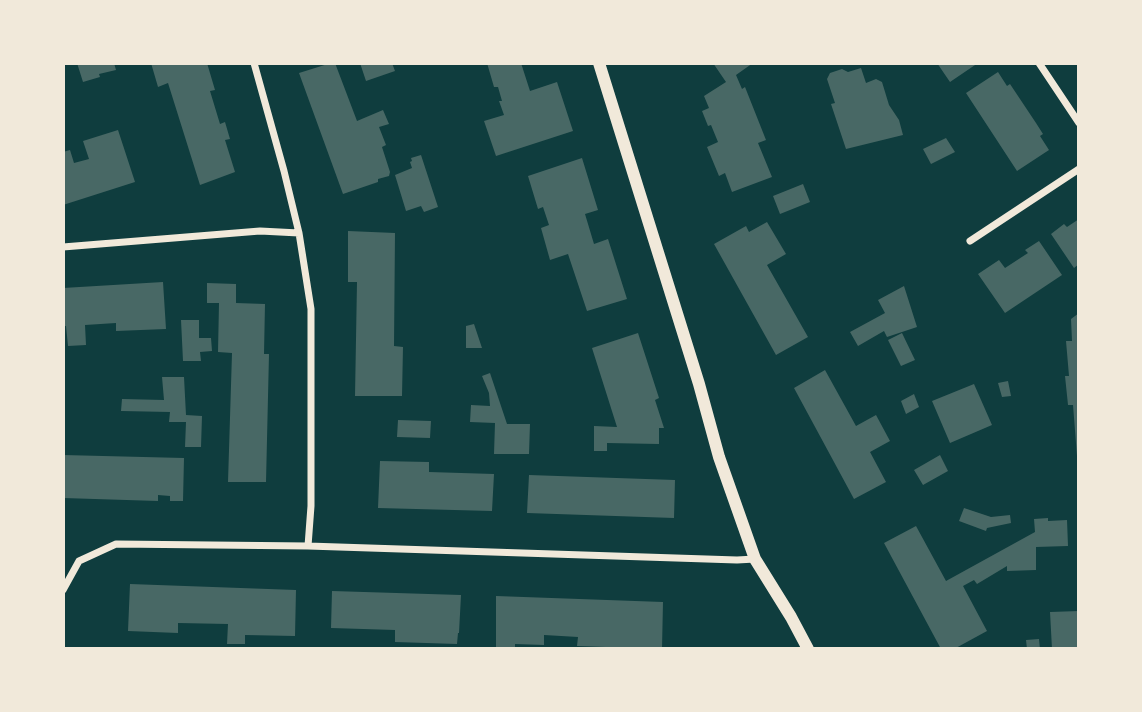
<!DOCTYPE html>
<html>
<head>
<meta charset="utf-8">
<style>
  body { margin:0 }
  #map { position:relative; width:1142px; height:712px; overflow:hidden; background:#0f3d3e; font-family:"DM Sans",sans-serif }
  canvas { display:block }
  .frame { position:absolute; inset:0; border:65px solid #f1e9da; pointer-events:none }
</style>
</head>
<body>
<div id="map">
<canvas width="1142" height="712"></canvas>
<div class="frame"></div>
</div>
<script>
const c = document.querySelector('canvas').getContext('2d');
c.lineJoin = 'round';
function paint(path, color) { c.fillStyle = color; c.fill(path, 'evenodd'); }
const toPath = rows => new Path2D(rows.map(r => 'M' + r).join(''));
function strokePath(path, color, width, dash) { c.strokeStyle = color; c.lineWidth = width; c.lineCap = dash ? 'butt' : 'round'; c.setLineDash(dash || []); c.stroke(path); }
const building = toPath([
  [77,63,114,63,116,70,99,74,100,77,83,82],
  [151,63,207,63,215,90,210,91,220,124,225,122,230,139,225,140,235,172,200,185,168,83,158,87],
  [331,63,335,63,357,121,383,110,389,124,379,127,386,145,382,147,390,172,389,176,378,179,378,182,343,194,299,73],
  [360,63,392,63,395,71,366,81],
  [487,63,521,63,530,91,557,82,573,131,496,156,484,121,504,115,499,101,502,101,498,87,494,87],
  [713,63,753,63,736,75,742,89,745,87,766,140,758,143,772,177,732,192,725,173,719,176,707,147,718,142,711,125,708,126,702,111,709,108,704,96,726,82],
  [937,63,978,63,950,82],
  [861,68,866,83,876,79,882,82,889,105,899,120,903,135,846,149,831,104,835,103,827,79,830,73,842,69,848,72],
  [998,72,1007,86,1010,84,1036,123,1043,134,1040,136,1049,150,1017,171,966,93],
  [118,130,135,182,63,205,63,152,70,150,74,163,89,159,83,141],
  [946,138,955,152,931,164,923,149],
  [421,155,438,207,424,212,421,206,406,211,395,175,412,168,410,162,412,161,411,158],
  [582,158,598,210,585,214,594,244,608,239,627,299,587,311,568,254,550,260,541,228,549,225,543,207,538,209,528,176],
  [803,184,810,202,780,214,773,196],
  [1079,219,1079,264,1074,268,1051,234,1064,224,1067,227],
  [767,222,786,254,767,265,808,337,776,355,714,244,746,226,749,232],
  [348,231,395,233,394,346,403,347,402,396,355,396,357,282,348,282],
  [1039,241,1062,275,1005,313,978,274,999,260,1005,268,1028,253,1025,250],
  [163,282,166,329,116,331,116,323,85,325,86,345,68,346,66,326,63,326,63,288],
  [207,283,236,284,236,303,265,304,264,354,269,354,266,482,228,482,232,353,218,352,219,303,207,303],
  [904,286,917,327,887,337,884,331,858,346,850,332,885,313,878,300],
  [1079,313,1079,456,1077,456,1073,405,1068,405,1065,376,1069,376,1066,341,1072,341,1071,319],
  [181,320,199,320,199,338,211,338,212,351,200,352,201,361,183,361],
  [474,324,482,348,466,348,466,326],
  [638,333,659,398,655,400,664,428,659,428,659,444,607,443,607,451,594,451,594,426,617,427,592,348],
  [902,333,915,360,901,366,888,340],
  [825,370,856,426,876,415,890,441,870,452,886,482,854,499,794,388],
  [490,373,507,424,530,424,529,454,494,454,495,423,470,422,471,405,490,406,489,393,482,376],
  [162,377,184,377,186,415,202,416,201,447,185,447,186,422,169,422,170,412,121,411,122,399,164,400],
  [1008,381,1011,396,1002,397,998,383],
  [974,384,992,425,950,443,932,401],
  [914,394,919,407,906,414,901,401],
  [398,420,431,421,430,438,397,437],
  [63,455,184,458,183,501,170,501,170,496,158,495,158,501,63,498],
  [940,455,948,471,923,485,914,470],
  [380,461,429,462,429,472,494,474,492,511,378,508],
  [529,475,675,480,674,518,527,513],
  [964,508,991,517,1010,515,1011,523,987,528,986,531,959,521],
  [1048,518,1048,521,1067,520,1068,546,1036,547,1036,570,1007,571,1007,566,977,584,974,580,963,586,987,631,954,649,941,649,884,543,916,526,946,581,1035,532,1034,519],
  [130,584,296,590,295,636,245,635,245,644,227,644,228,624,178,623,178,633,128,631],
  [332,591,461,595,459,633,458,633,457,644,395,642,395,630,331,628],
  [496,596,663,602,662,649,577,646,578,637,544,635,544,645,515,644,515,649,496,649],
  [1079,611,1079,647,1052,649,1050,612],
  [1039,639,1040,649,1027,649,1026,640]
]);
const minor = toPath([
  [254,63,284,171,299,233,311,309,311,506,308,546],
  [1039,63,1079,123],
  [970,241,1079,169],
  [63,247,260,231,299,233],
  [63,590,79,561,116,544,308,546,737,560,755,559]
]);
const tertiary = toPath([
  [599,63,699,384,719,457,755,559,791,617,808,649]
]);
paint(building, '#486865');
strokePath(minor, '#f1e9da', 7);
strokePath(tertiary, '#f1e9da', 12);
</script>
</body>
</html>
